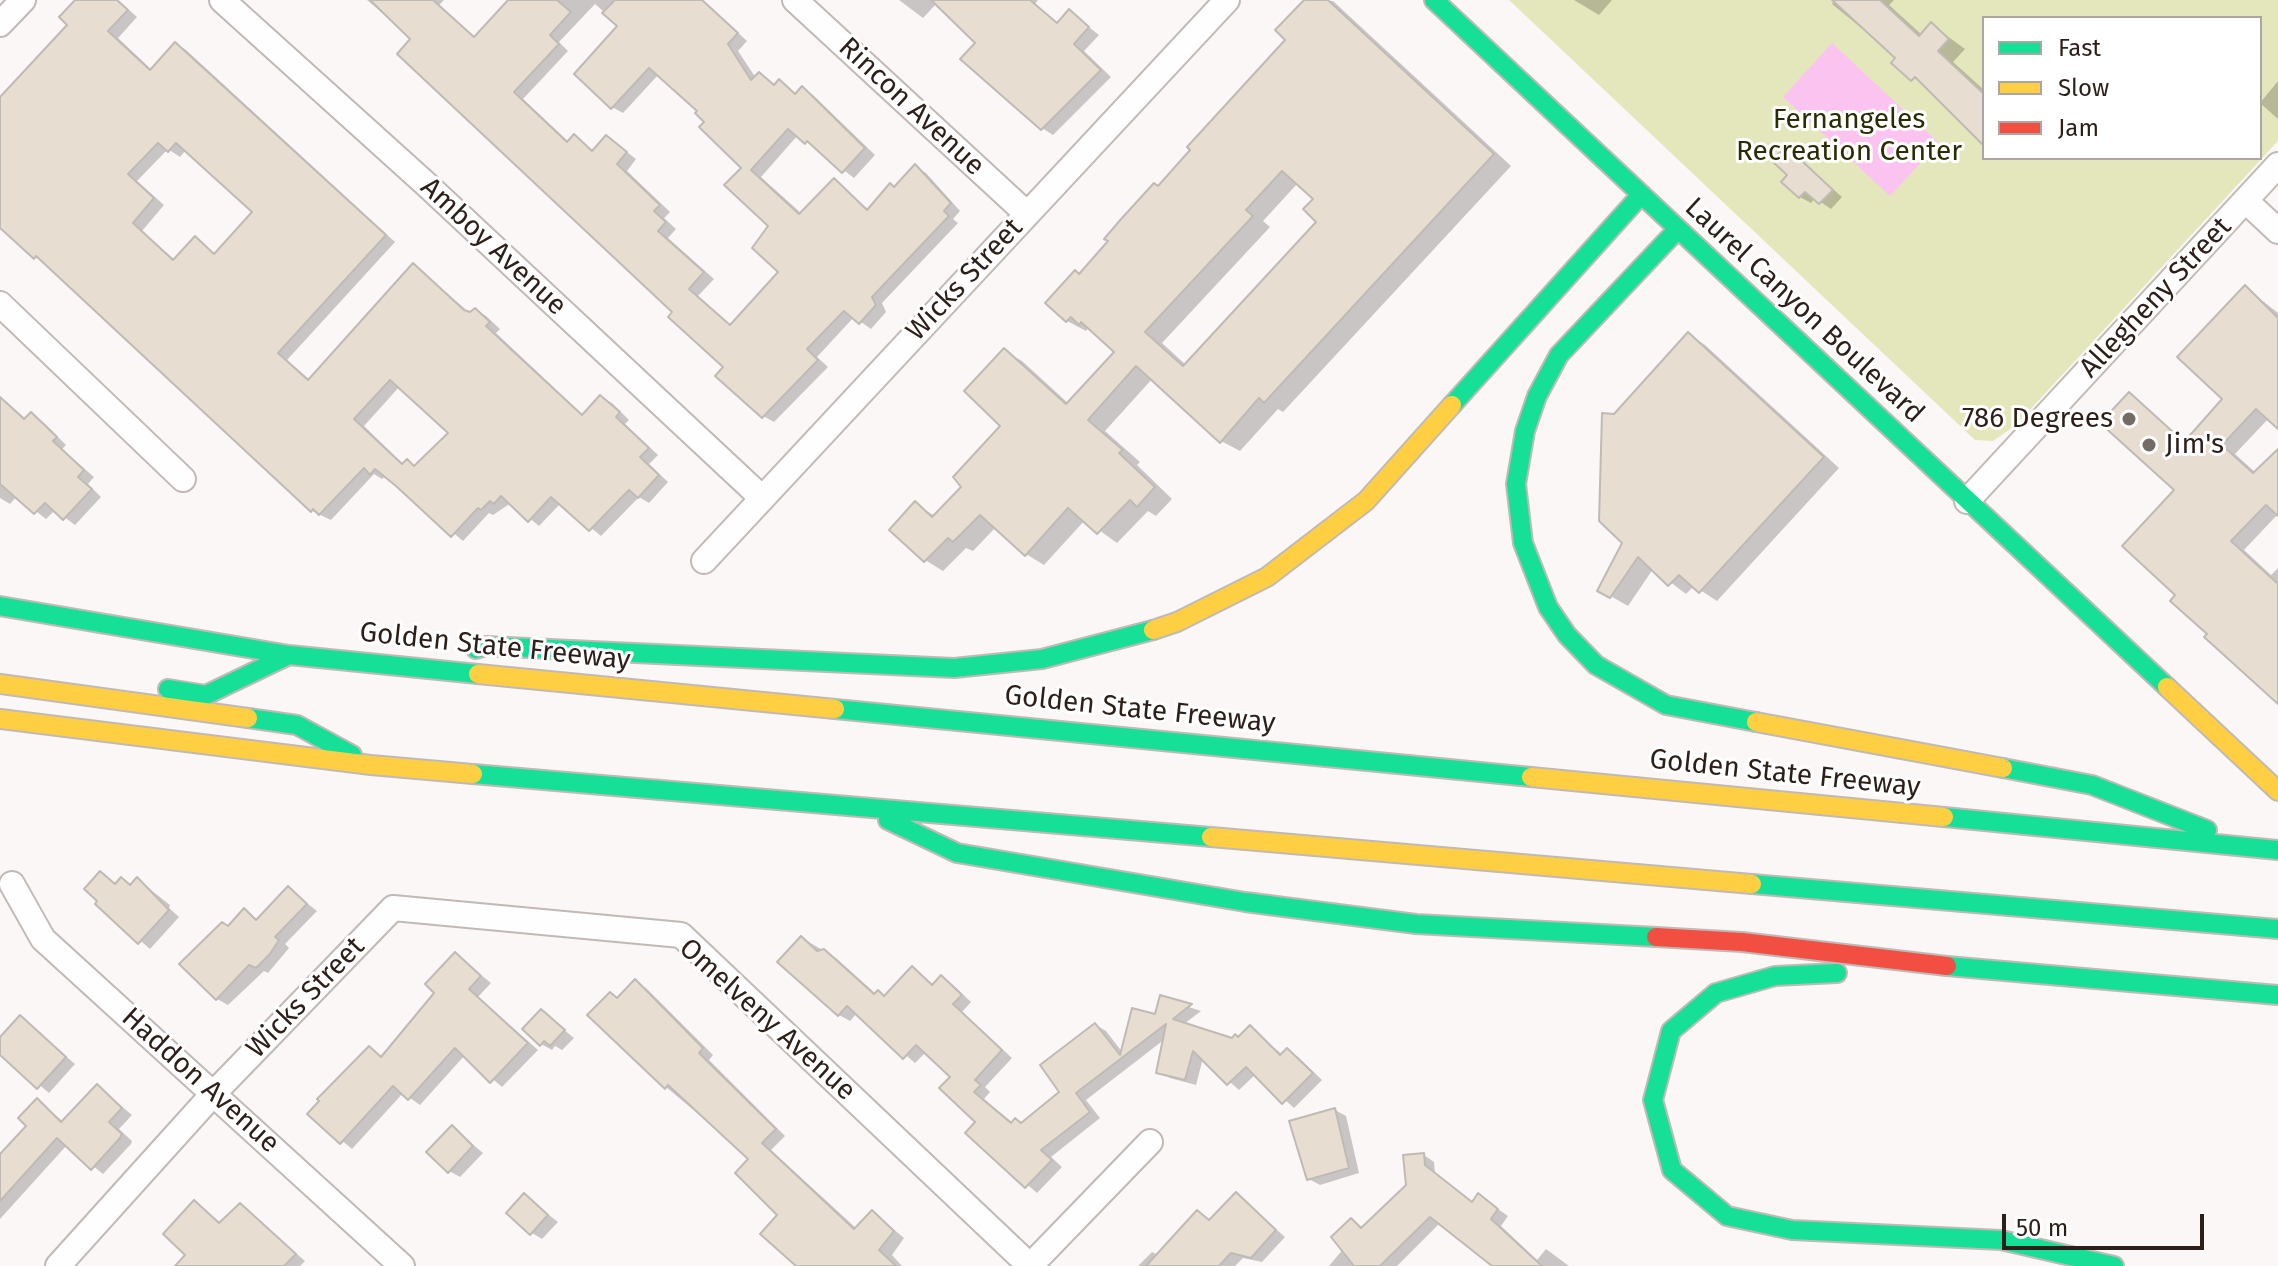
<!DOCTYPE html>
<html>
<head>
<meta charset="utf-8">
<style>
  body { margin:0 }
  #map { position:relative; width:2278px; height:1266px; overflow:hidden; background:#fbf7f6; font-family:"Fira Sans",sans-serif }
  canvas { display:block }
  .legend { position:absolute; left:1982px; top:16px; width:280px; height:144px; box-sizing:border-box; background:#fff; border:2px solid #aba5a3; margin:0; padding:10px 14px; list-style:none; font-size:24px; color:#2c1f19 }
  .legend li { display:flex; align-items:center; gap:16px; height:40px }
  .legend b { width:40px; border:2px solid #aba5a3 }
  .scale { position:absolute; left:2002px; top:1214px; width:202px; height:36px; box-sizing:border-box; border:4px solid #2c1f19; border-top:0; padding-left:10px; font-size:24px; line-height:28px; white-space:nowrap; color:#2c1f19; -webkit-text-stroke:6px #fff; paint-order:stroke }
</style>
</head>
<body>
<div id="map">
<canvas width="2278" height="1266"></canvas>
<ul class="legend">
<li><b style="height:10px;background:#16e098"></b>Fast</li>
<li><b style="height:10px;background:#ffcf43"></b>Slow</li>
<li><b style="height:10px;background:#f24e42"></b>Jam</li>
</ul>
<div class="scale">50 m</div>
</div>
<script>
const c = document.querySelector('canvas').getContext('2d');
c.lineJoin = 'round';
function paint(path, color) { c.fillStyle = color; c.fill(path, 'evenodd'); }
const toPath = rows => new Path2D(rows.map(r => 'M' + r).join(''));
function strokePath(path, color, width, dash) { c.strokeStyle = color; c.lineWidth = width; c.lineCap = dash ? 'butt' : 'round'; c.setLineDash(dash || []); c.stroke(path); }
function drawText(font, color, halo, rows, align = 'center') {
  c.font = font + ' "Fira Sans",sans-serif'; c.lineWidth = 6; c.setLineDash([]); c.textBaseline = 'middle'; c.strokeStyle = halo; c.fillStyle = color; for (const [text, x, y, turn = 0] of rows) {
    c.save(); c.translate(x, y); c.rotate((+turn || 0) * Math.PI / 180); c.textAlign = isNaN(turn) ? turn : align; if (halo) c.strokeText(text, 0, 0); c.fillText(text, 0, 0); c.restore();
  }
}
const green = toPath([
  [1509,0,2278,0,2278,141,2016,425,1993,441,1975,440],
  [1984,18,2260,18,2260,158,1984,158]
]);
const water = toPath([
  [1832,43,1939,143,1890,196,1783,97]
]);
const shadow = toPath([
  [78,0,118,0,137,17,118,38,152,70,176,44,186,50,395,242,287,360,310,380,414,265,471,314,475,310,486,316,500,329,496,333,584,416,601,397,612,403,629,420,625,424,658,455,649,464,668,482,649,503,639,497,601,536,561,503,539,526,511,503,493,515,489,513,463,541,386,475,382,479,374,474,331,520,312,511,0,220,0,102,70,25],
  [168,149,180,157,186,150,255,212,216,255,195,239,175,260,142,231,164,205,137,181],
  [400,386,451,433,417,467,407,462,404,465,364,426],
  [367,0,444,0,439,5,476,38,511,0,703,0,747,41,738,51,756,78,759,74,776,86,780,82,797,95,803,88,813,95,875,155,854,178,798,135,761,177,802,214,834,180,869,210,916,167,926,173,960,211,953,219,958,223,882,303,886,312,871,329,854,317,817,357,828,367,774,422,763,416,726,367,675,312,413,39],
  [595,4,620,26,612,107,623,113,659,74,700,111,744,168,770,225,781,272,732,326,698,296,714,279,668,238,676,229,664,218,670,212,627,171,636,159,607,137,594,152,574,137,569,142,523,99,568,51,559,42],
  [899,0,1038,0,1035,4,1059,24,1070,12,1099,35,1084,51,1111,77,1053,135,1042,128,978,43,937,3,923,18],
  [1306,0,1333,1,1511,166,1283,412,1278,409,1240,451,1221,441,1153,378,1105,431,1140,462,1137,465,1172,499,1156,516,1148,511,1117,543,1085,520,1044,565,1026,554,996,527,973,551,966,548,943,571,925,560,915,504,935,516,964,487,1003,426,1004,351,1022,361,1069,404,1117,352,1088,328,1086,331,1067,321,1048,303,1081,275,1288,40],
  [1298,183,1315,198,1319,222,1186,365,1162,343,1270,227,1263,221],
  [1574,0,1612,0,1599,15],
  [1835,0,1894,0,1889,5,1922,35,1932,25,1965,49,1953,62,1984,90,1984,141,1929,89,1894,63,1898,58,1832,4],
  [2278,81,2278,119,2260,103],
  [1786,148,1842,197,1831,209,1815,198,1811,203,1800,197,1790,175],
  [2245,287,2278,313,2278,427,2269,418,2235,454,2256,473,2278,451,2278,514,2244,550,2271,575,2278,568,2278,702,2210,634,2178,595,2176,490,2129,394,2186,442,2225,399],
  [1689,335,1705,345,1839,468,1717,601,1694,586,1686,594,1653,569,1628,606,1600,590,1625,543,1614,416],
  [0,396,27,420,31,415,42,421,66,445,62,449,94,477,88,484,101,497,75,525,55,510,46,519,17,496,10,504,0,498],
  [101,873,117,885,122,880,132,886,138,880,170,905,169,908,179,917,150,949,98,904],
  [289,889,317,911,285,944,289,948,268,973,264,971,228,1005,217,999,181,964,229,928,245,911,259,920],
  [802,938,836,958,876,994,885,997,912,969,934,985,941,977,952,984,971,1002,962,1012,1012,1058,985,1087,990,1092,984,1099,1013,1123,1023,1124,1062,1093,1096,1025,1106,1031,1123,1053,1157,1017,1161,998,1201,1011,1184,1024,1232,1040,1239,1039,1250,1028,1283,1055,1288,1051,1298,1057,1322,1080,1294,1108,1256,1074,1239,1090,1203,1058,1196,1085,1170,1078,1159,1072,1165,1039,1086,1100,1100,1118,1051,1157,1062,1167,1037,1193,968,1133,978,1122,953,1077,926,1052,915,1063,857,1013,850,1021,839,1015],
  [455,954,491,983,478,997,538,1050,502,1087,465,1055,420,1105,403,1093,352,1149,310,1114,369,1049,383,1057,437,993],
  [635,982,646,988,713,1055,709,1060,785,1136,771,1150,857,1229,873,1212,904,1238,892,1255,902,1266,799,1266,780,1215,751,1158,666,1087,610,994,619,999],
  [541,1011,574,1038,562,1050,555,1046,552,1050,541,1044],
  [20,1017,75,1064,49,1093,0,1052,0,1040],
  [97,1086,132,1115,119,1129,132,1141,131,1144,103,1174,67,1145,0,1219,0,1157,28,1126,37,1101,64,1122],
  [1335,1110,1346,1116,1359,1173,1320,1185,1309,1179],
  [452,1127,483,1153,460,1177,449,1171],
  [1424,1155,1434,1162,1435,1173,1473,1203,1479,1196,1508,1216,1501,1226,1537,1260,1546,1249,1569,1266,1494,1266,1440,1223,1397,1266,1329,1266,1344,1248,1352,1221,1364,1228,1408,1186],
  [1236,1194,1285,1237,1262,1262,1243,1258,1235,1266,1138,1266,1152,1252,1158,1255,1197,1212,1211,1221],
  [525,1196,558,1222,542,1239,532,1233],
  [195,1202,221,1223,240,1205,305,1261,300,1266,178,1266,188,1255]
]);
const building = toPath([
  [75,0,117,0,128,10,108,31,150,70,175,42,386,235,278,353,308,380,413,263,464,310,470,312,475,308,490,322,486,326,582,415,600,395,620,412,616,417,649,448,640,457,659,475,638,498,629,490,589,531,551,497,528,522,501,496,494,504,490,501,481,510,478,508,451,537,396,486,375,469,370,475,364,468,319,515,313,509,311,512,36,256,34,259,0,228,0,97,67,25,59,17,75,0],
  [158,143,168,152,176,143,252,212,214,254,195,236,173,260,133,223,154,198,128,174,158,143],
  [390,380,448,433,414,466,407,459,402,464,354,419,390,380],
  [370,0,433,0,474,37,508,0,557,0,571,12,550,35,559,44,514,92,567,142,574,134,592,151,606,135,627,152,617,164,660,205,654,211,666,222,658,231,704,272,689,289,730,325,778,272,752,248,768,226,724,185,741,168,699,127,704,122,695,113,697,111,649,68,611,109,574,74,617,26,602,13,615,0,702,0,738,33,728,44,751,80,759,72,774,85,779,79,795,94,802,86,865,148,842,173,807,141,805,144,788,129,751,170,799,214,834,178,867,210,890,183,894,187,915,164,951,203,944,211,949,216,872,297,876,305,859,324,844,311,807,349,818,360,762,418,715,376,723,367,668,317,672,312,397,54,410,39,370,0],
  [931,0,1030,0,1057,23,1069,9,1089,27,1074,44,1101,70,1041,130,960,59,975,43,931,0],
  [1304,0,1328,0,1494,154,1264,403,1259,398,1220,443,1136,366,1088,420,1123,450,1119,453,1155,487,1137,507,1130,500,1097,534,1068,508,1025,556,980,515,953,542,948,538,924,562,889,530,915,501,932,517,961,487,953,477,1000,426,964,391,1004,348,1066,404,1114,352,1081,322,1079,325,1071,317,1066,322,1045,303,1075,270,1079,274,1108,241,1104,239,1122,218,1154,183,1158,186,1190,150,1187,147,1285,40,1275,30,1304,0],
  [1282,171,1313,199,1303,209,1316,222,1183,366,1145,332,1253,216,1246,210,1282,171],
  [1832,0,1880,0,1919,36,1931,22,1949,39,1938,51,1984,94,1984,146,1915,77,1911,81,1891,63,1895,58,1832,0],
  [1786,146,1833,190,1819,204,1805,192,1799,198,1781,182,1787,175,1772,161,1786,146],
  [2245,285,2278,318,2278,429,2256,409,2222,445,2253,473,2278,449,2278,516,2266,505,2231,541,2278,584,2278,704,2204,637,2207,634,2170,601,2175,595,2122,546,2174,490,2100,423,2129,392,2184,442,2222,399,2177,357,2245,285],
  [1688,332,1824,457,1699,593,1679,575,1668,586,1638,557,1610,598,1597,591,1622,543,1599,521,1602,413,1614,414,1688,332],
  [0,397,24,419,31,412,57,437,53,441,84,470,78,477,92,489,63,520,45,503,34,514,0,484,0,397],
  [100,871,115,884,121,877,130,885,137,877,169,910,138,944,95,904,97,901,84,889,100,871],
  [288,886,307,904,275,937,279,940,270,954,256,968,249,965,216,1000,179,964,222,922,228,926,244,908,256,920,288,886],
  [801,936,817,951,824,949,874,994,878,990,884,996,912,966,932,985,941,975,962,995,953,1004,1002,1050,975,1080,981,1085,974,1092,1011,1123,1015,1118,1021,1123,1059,1092,1040,1065,1095,1023,1120,1055,1132,1008,1155,1014,1160,995,1192,1004,1173,1019,1232,1038,1235,1034,1238,1037,1250,1025,1280,1055,1287,1048,1313,1073,1282,1104,1246,1067,1227,1085,1193,1051,1185,1080,1156,1073,1166,1024,1076,1093,1090,1112,1041,1150,1052,1160,1025,1188,965,1133,975,1122,939,1088,950,1077,916,1045,903,1059,847,1006,838,1016,777,962,801,936],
  [455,952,481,976,469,989,528,1043,490,1083,455,1048,408,1100,393,1086,340,1144,307,1114,319,1101,317,1099,369,1046,381,1057,434,993,425,984,455,952],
  [635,979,703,1048,699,1053,776,1129,762,1143,854,1229,872,1210,894,1231,879,1250,896,1266,796,1266,760,1234,777,1215,735,1173,748,1159,668,1085,665,1089,587,1015,610,992,617,998,635,979],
  [541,1009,565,1030,550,1046,544,1041,540,1046,522,1029,541,1009],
  [20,1015,66,1057,37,1089,0,1055,0,1037,20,1015],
  [97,1084,122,1108,109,1122,122,1134,120,1138,91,1170,57,1138,0,1201,0,1154,26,1126,18,1118,37,1098,61,1122,97,1084],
  [1335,1108,1349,1168,1307,1180,1289,1121,1335,1108],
  [452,1125,473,1146,448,1173,426,1152,452,1125],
  [1424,1153,1425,1165,1472,1202,1478,1193,1498,1209,1491,1219,1542,1266,1492,1266,1430,1217,1380,1266,1354,1266,1331,1237,1351,1218,1361,1228,1406,1185,1403,1155,1424,1153],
  [1236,1192,1276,1230,1251,1258,1231,1253,1219,1266,1146,1266,1197,1210,1209,1220,1236,1192],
  [524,1193,548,1215,530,1235,506,1213,524,1193],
  [194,1200,219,1223,240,1203,296,1254,284,1266,175,1266,185,1255,163,1234,194,1200]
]);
const street = toPath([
  [222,0,427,185,761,497],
  [795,0,1027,214],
  [0,24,23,0],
  [2246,201,2278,231],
  [0,304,183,479],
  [1967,501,2278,165],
  [704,561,1227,0],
  [12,884,43,939,402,1266],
  [58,1266,214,1093,393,908,681,935,1030,1266],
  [1030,1266,1150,1142]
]);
const fast = toPath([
  [1434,0,2167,687],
  [1676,231,1559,355,1537,396,1525,431,1516,484,1523,543,1548,607,1567,635,1596,665,1666,705,1756,722],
  [1452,405,1640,196],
  [0,606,289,655,478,674],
  [476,649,486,646,954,668,1042,659,1153,630],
  [168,689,206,695,289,655],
  [835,709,1531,777],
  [248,718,297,725,352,755],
  [2003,768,2092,785,2207,830],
  [473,774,1211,837],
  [1944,817,2278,850],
  [888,820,957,853,1245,902,1416,924,1656,937],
  [1752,884,2278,929],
  [1947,966,2278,995],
  [1837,973,1775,976,1716,993,1671,1031,1653,1100,1672,1170,1727,1216,1792,1230,2001,1240,2114,1266]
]);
const slow = toPath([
  [1153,630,1177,622,1267,577,1366,501,1452,405],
  [478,674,835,709],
  [0,684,248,718],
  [2167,687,2278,791],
  [0,719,371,765,473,774],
  [1756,722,2003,768],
  [1531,777,1944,817],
  [1211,837,1752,884]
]);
const jam = toPath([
  [1656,937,1742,942,1947,966]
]);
const markers = [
  [2129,419,8,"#746b66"],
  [2149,445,8,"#746b66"]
];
const streetNames = [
  ["Rincon Avenue",911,107,43],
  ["Amboy Avenue",493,247,43],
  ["Wicks Street",965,280,-47],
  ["Allegheny Street",2156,298,-47],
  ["Laurel Canyon Boulevard",1804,311,43],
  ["Golden State Freeway",495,647,6],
  ["Golden State Freeway",1140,710,6],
  ["Golden State Freeway",1785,774,6],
  ["Wicks Street",306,998,-46],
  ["Omelveny Avenue",767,1020,42],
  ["Haddon Avenue",200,1081,42]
];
const parkNames = [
  ["Fernangeles",1849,120],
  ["Recreation Center",1849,152]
];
const poiNames = [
  ["786 Degrees",2113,419],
  ["Jim's",2165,445,"left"]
];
paint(green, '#e4e7bc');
paint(water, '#fbc4f0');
paint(shadow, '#0003');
paint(building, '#e7ddd0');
strokePath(building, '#bfbab4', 2);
strokePath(street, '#c1b9b6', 28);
strokePath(fast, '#c1b9b6', 22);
strokePath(slow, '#c1b9b6', 22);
strokePath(jam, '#c1b9b6', 22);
strokePath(street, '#fefefe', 24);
strokePath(fast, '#16e098', 18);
strokePath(slow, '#ffcf43', 18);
strokePath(jam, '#f24e42', 18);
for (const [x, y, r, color] of markers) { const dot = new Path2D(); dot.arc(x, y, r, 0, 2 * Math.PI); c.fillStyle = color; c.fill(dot); strokePath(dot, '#fff', 3); }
drawText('28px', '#2c1f19', '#fff', streetNames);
drawText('28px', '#2a2c03', '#fff', parkNames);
drawText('28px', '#2c1f19', '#fff', poiNames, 'right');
</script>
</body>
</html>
